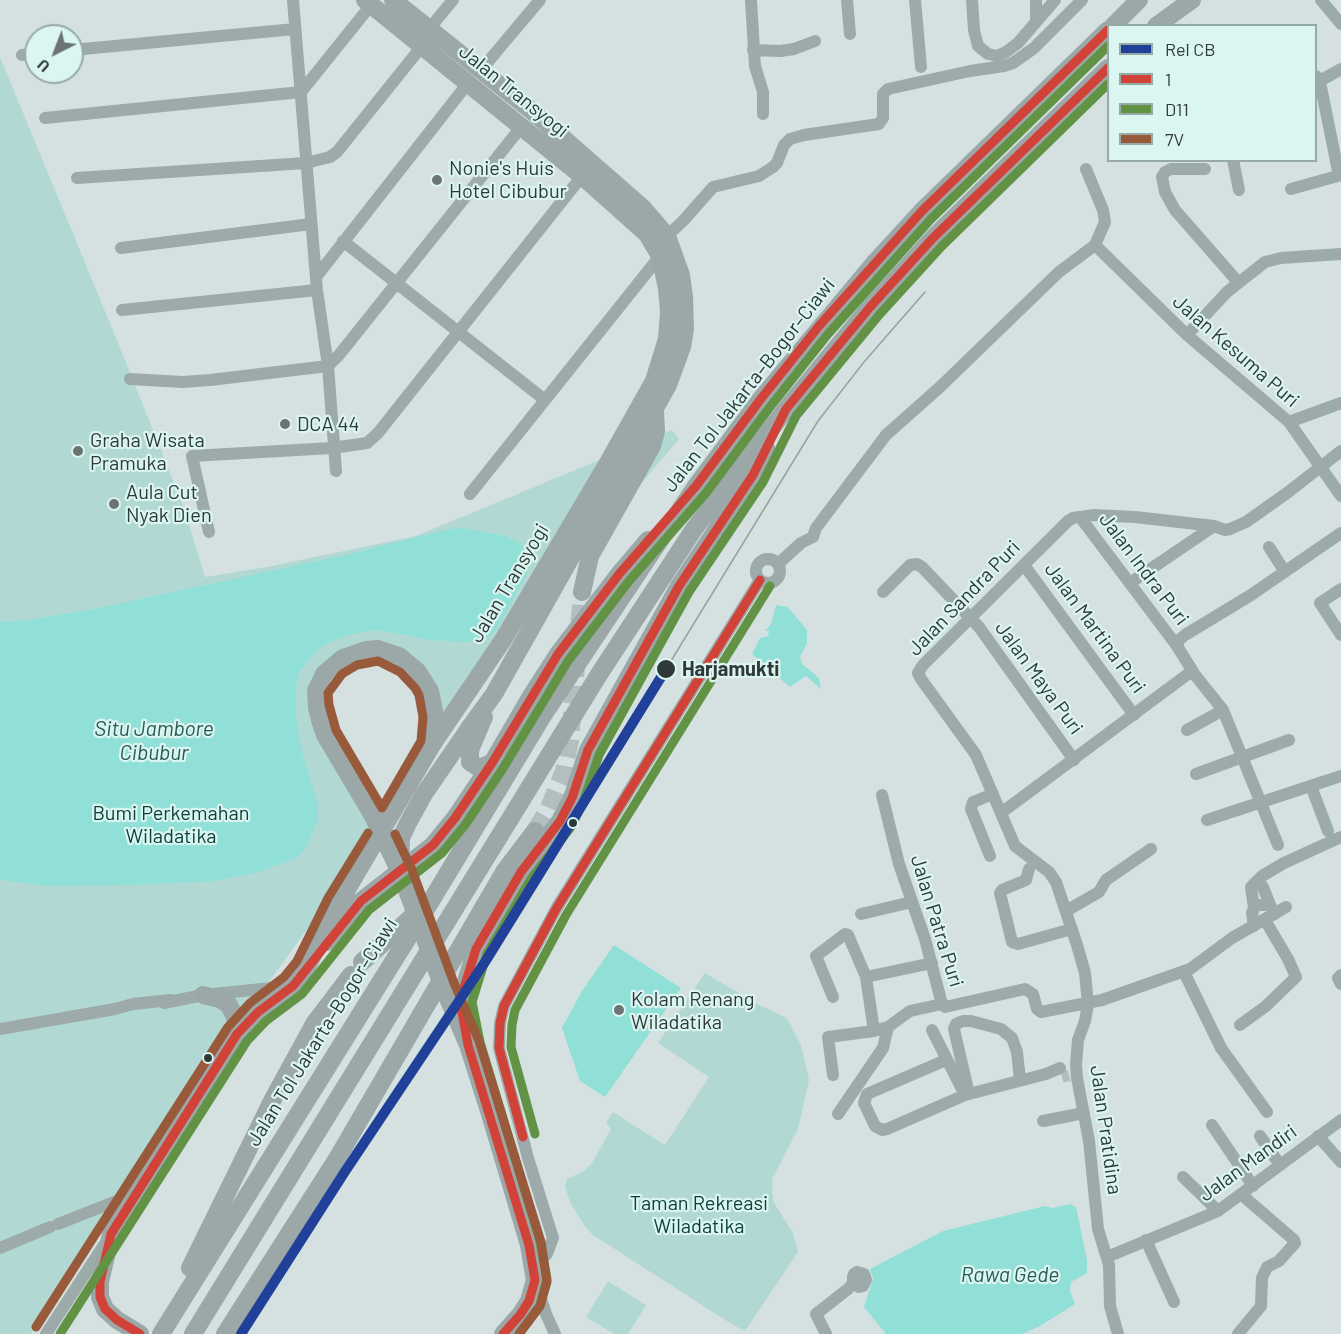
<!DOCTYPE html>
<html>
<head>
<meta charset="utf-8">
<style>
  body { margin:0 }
  #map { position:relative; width:1341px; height:1334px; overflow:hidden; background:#d4e1e0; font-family:Barlow,sans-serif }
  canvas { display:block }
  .legend { position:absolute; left:1107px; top:24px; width:210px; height:138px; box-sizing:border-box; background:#dbf5f1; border:2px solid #96aaa7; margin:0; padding:8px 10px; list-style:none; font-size:18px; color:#2f3938 }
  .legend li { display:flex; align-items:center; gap:12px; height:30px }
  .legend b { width:30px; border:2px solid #96aaa7 }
  .north { position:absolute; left:24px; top:24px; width:60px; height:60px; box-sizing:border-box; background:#dbf5f1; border:2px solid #96aaa7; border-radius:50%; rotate:222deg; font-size:16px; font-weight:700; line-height:24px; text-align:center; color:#2f3938 }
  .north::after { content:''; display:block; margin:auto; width:21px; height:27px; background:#697473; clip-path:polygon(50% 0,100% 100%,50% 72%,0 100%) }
</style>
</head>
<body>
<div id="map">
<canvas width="1341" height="1334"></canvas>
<ul class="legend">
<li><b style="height:8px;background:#20409a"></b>Rel CB</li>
<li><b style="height:8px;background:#d14338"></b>1</li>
<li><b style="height:8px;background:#629344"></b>D11</li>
<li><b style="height:8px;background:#995a3b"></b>7V</li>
</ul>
<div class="north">U</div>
</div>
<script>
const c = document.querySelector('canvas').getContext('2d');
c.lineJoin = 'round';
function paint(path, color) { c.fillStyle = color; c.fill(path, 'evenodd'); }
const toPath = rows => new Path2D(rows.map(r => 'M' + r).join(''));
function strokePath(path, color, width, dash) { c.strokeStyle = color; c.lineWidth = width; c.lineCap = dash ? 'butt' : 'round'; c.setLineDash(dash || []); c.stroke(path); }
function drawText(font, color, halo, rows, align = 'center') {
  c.font = font + ' Barlow,sans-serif'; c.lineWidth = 4.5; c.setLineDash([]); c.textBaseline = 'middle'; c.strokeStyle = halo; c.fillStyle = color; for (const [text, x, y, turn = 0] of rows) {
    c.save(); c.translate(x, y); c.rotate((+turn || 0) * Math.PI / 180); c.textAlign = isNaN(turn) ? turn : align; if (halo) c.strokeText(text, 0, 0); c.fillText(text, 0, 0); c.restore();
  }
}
const green = toPath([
  [0,57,121,350,184,508,205,577,267,567,416,536,672,430,679,439,487,665,439,736,429,683,370,647,312,691,342,775,374,837,154,1140,31,1334,0,1334],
  [705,973,759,1005,787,1018,801,1045,809,1080,798,1129,772,1179,773,1201,793,1233,798,1252,745,1331,733,1325,593,1235,586,1228,571,1204,565,1187,567,1179,584,1171,592,1163,611,1129,606,1123,613,1112,665,1145,709,1077,658,1043],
  [608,1281,646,1305,628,1334,614,1334,586,1317]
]);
const water = toPath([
  [462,528,505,536,519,543,530,552,529,567,525,577,496,630,487,638,466,642,431,640,380,630,367,631,345,636,324,645,310,657,299,673,295,692,296,718,303,756,318,804,318,819,305,850,296,858,259,872,214,881,135,885,47,886,0,880,0,622,28,620,89,610,346,555,450,529],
  [776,605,788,607,807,630,807,644,800,656,802,664,819,678,821,689,806,676,790,687,752,654,760,638,768,636,769,631,765,631,771,624],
  [614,945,681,988,605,1097,580,1081,562,1028,582,991],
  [1070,1204,1076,1207,1087,1260,1087,1273,1071,1282,1070,1291,1075,1304,1040,1326,1022,1334,886,1334,864,1307,873,1279,870,1269,943,1231,1045,1206,1053,1208]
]);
const minorTunnel = toPath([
  [1062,1077,1069,1075]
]);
const highwayTunnel = toPath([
  [535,831,549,808,564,771,570,740,582,592]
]);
const minor = toPath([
  [293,0,317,290,328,366,336,471],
  [751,0,755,66,763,92,763,114],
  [847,0,850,34],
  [915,0,921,67],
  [972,0,974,30,978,46,988,54,997,56,1006,52,1018,43,1055,0],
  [1321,0,1341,24],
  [1036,22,1036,0],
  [429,29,453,0],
  [72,50,295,29],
  [753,50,780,51,794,49,815,41],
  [22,55,36,54],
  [481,70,540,0],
  [1316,76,1320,82,1338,171],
  [1316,83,1341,69],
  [45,118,301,92,371,5],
  [1233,160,1239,190],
  [1205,169,1171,169,1165,172,1162,177,1165,192,1175,210,1238,282],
  [77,178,306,163,330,157,337,152,422,46],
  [1291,189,1341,175],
  [667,236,684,220,713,187,759,176,773,167,777,163,784,145,790,139,804,135,879,124,883,118,883,94,888,89,970,71,1004,66,1013,63,1034,48,1082,0],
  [343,241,545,400],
  [1095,245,1187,335,1289,422,1341,496],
  [121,248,311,224],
  [316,277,468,83],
  [122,310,317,290],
  [1187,335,1227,292,1265,262,1281,258,1341,254],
  [130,379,183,382,210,380,328,366,339,355,522,126],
  [1289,422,1341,403],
  [470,494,660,256],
  [1080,517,1177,646,1195,675,1223,710,1278,845],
  [209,532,192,456,332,448,367,443,378,433,582,176],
  [1269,547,1285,572],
  '756 571a12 12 0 1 1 24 0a12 12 0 1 1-24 0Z',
  [778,564,801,543,813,537,816,528,886,435,940,387,1059,272,1095,245,1105,222,1103,210,1086,169],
  [1024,565,1134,715],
  [1130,583,1214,526],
  [1341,589,1320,603,1341,635],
  [883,592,910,565,917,564,922,567,979,627,1074,760],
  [1177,646,1179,640,1185,635,1251,595,1341,533],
  [1187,730,1223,710],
  [1196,774,1289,740],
  [1311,786,1328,831],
  [882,795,899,864,925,939,942,1004],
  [1001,813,1192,671],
  [1207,820,1341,776],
  [990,856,971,809,973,802,993,794],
  [1029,869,1026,880,1002,890,1000,893,1012,942,1018,944,1072,929],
  [1257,881,1263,887,1270,905],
  [1254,908,1251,887,1262,876,1284,863,1341,837],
  [1066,911,1099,892,1106,880,1151,849],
  [861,914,912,902],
  [1254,926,1252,913,1254,908,1258,905,1270,905,1275,914],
  [1184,972,1221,1048,1267,1112],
  [1341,975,1338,978,1341,984],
  [866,977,932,963],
  [833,997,816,956,845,934,848,935,866,977,874,1031],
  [164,1003,203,995,292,986],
  [1240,1025,1266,1006,1296,977,1288,959,1265,920],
  [0,1029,115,1009,133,1004,171,1000],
  [932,1030,965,1095],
  [946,1060,867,1094,864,1103,875,1126,882,1130,887,1129,965,1095,1046,1074,1060,1068],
  [833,1075,828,1037,874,1031,888,1027,910,1011,942,1004,945,1007,1025,989,1033,994,1037,1009,1041,1012,1102,1000,1190,969,1232,938,1286,907],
  [969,1094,954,1029,956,1024,963,1021,971,1021,1001,1029,1012,1038,1017,1052,1020,1080],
  [838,1114,883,1048,888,1027],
  [1043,1121,1084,1113],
  [1212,1125,1253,1186],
  [1260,1136,1280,1165],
  [1318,1136,1341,1162],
  [1183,1177,1218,1211],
  [58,1224,114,1202,119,1201,128,1205],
  [1146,1240,1174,1302],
  [0,1248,50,1227],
  [1107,1257,1218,1211,1341,1120],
  [533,1269,547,1254,553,1238,528,1158,499,1048,500,1023,504,1006,556,909,760,580],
  [535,1281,546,1314,555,1334],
  [46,1334,104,1245],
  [826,1334,816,1314,848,1289,853,1283,853,1277,854,1274,857,1272,864,1274,866,1280,863,1286,859,1287,853,1283],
  [1118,1334,1110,1306,1109,1265,1098,1229,1089,1141,1077,1078,1076,1064,1078,1040,1085,1021,1088,1004,1085,973,1077,945,1056,882,1049,872,1015,846,976,755,921,679,918,673,923,665,1068,521,1073,518,1094,515,1135,517,1214,526,1225,530,1230,529,1246,522,1287,493,1341,451],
  [1238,1334,1261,1306,1262,1278,1267,1267,1279,1261,1295,1243,1294,1240,1242,1195]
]);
const highway = toPath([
  [393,0,532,111,643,208,667,236,681,275,684,297,685,329,682,347,668,385,494,694,470,727],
  [1113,26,1139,0],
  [1156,26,1192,0],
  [582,592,590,556,652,446,656,431,655,411],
  [484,717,470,750,470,762,479,768,492,763],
  [373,816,325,735,320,720,317,707,316,691,324,674,343,658,366,650,378,649,399,656,418,672,430,691,435,716,433,744],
  [327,942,361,901,433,845,455,818,492,763,531,696,558,654,620,573,648,540],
  [362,962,414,915],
  [443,987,468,1045,490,1114,529,1245,533,1269,535,1280,529,1301,520,1315,503,1334],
  [203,995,220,999,229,1005,235,1017,237,1034],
  [468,1045,460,1001,476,949,521,872,560,821,572,798,588,750,679,586,753,475,766,448],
  [190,1268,273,1099,314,1024,351,975],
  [140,1334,117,1320,105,1309,100,1297,100,1282,111,1234,237,1034,258,1012,293,986,307,967,339,903,432,745,503,640,609,461,654,381,667,339,669,312,667,288,660,256,647,234,582,176,365,0],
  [161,1334,431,901,542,717,696,486,760,400,876,261,922,211,1108,30],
  [193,1334,598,676,694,529,786,409,871,306,933,238,1108,68],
  [225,1334,338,1157,504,872,535,831]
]);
const tram = toPath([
  [666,669,818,421,864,362,925,292]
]);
const highwayBridge = toPath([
  [373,816,401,874,443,987],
  [400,866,401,838,408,823,424,794,470,727]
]);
const bus1 = toPath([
  [523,1137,499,1048,500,1023,504,1006,556,909,760,580],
  [140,1334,117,1320,105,1309,100,1297,100,1282,111,1234,237,1034,258,1012,293,986,361,901,433,845,455,818,492,763,558,654,620,573,696,486,760,400,819,326,922,211,1108,30],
  [503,1334,520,1315,529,1301,535,1280,529,1245,468,1045,460,1001,476,949,521,872,560,821,572,798,588,750,679,586,753,475,786,409,871,306,933,238,1108,68]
]);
const bus2 = toPath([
  [535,1134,511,1047,512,1025,515,1010,566,915,770,586],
  [60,1334,247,1041,266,1021,302,994,369,910,442,853,465,825,502,770,568,661,629,581,706,493,770,407,828,334,931,219,1108,46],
  [519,1334,540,1306,547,1279,540,1241,480,1042,472,1002,487,954,531,879,571,827,583,803,599,755,689,592,763,482,796,416,880,314,942,246,1108,84]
]);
const bus3 = toPath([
  [378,661,400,672,415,688,419,695,423,717,421,741,382,808,336,730,329,705,328,693,342,674,357,665,378,661],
  [395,834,412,870,454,983,479,1041,541,1242,547,1282,540,1306,519,1334],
  [36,1327,228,1027,250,1003,284,977,297,961,328,898,368,833]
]);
const rail1 = toPath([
  [241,1334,344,1173,485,962,666,669]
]);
const markers = [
  [437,180,6,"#697473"],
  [285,424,6,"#697473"],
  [78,451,6,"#697473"],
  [114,504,6,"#697473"],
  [666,669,10,"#2f3938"],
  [573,823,5,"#2f3938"],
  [619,1010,6,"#697473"],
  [208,1058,5,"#2f3938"]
];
const streetNames = [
  ["Jalan Transyogi",514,91,39],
  ["Jalan Kesuma Puri",1236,351,41],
  ["Jalan Tol Jakarta–Bogor–Ciawi",749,385,-52],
  ["Jalan Indra Puri",1144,569,53],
  ["Jalan Transyogi",509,583,-59],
  ["Jalan Sandra Puri",964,598,-46],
  ["Jalan Martina Puri",1095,628,54],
  ["Jalan Maya Puri",1039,678,54],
  ["Jalan Patra Puri",937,921,73],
  ["Jalan Tol Jakarta–Bogor–Ciawi",322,1032,-58],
  ["Jalan Pratidina",1106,1130,82],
  ["Jalan Mandiri",1248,1163,-36]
];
const poiNames = [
  ["Nonie's Huis",449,168],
  ["Hotel Cibubur",449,191],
  ["DCA 44",297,424],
  ["Graha Wisata",90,440],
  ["Pramuka",90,463],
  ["Aula Cut",126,492],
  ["Nyak Dien",126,515],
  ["Kolam Renang",631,999],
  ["Wiladatika",631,1022]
];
const stopNames = [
  ["Harjamukti",682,669]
];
const parkNames = [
  ["Bumi Perkemahan",171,813],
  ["Wiladatika",171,836],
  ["Taman Rekreasi",699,1203],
  ["Wiladatika",699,1226]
];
const waterNames = [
  ["Situ Jambore",154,729],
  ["Cibubur",154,753],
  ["Rawa Gede",1010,1275]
];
paint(green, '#b2d8d4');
paint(water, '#91e0d8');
strokePath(minorTunnel, '#b3bfbe', 12, [12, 6]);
strokePath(highwayTunnel, '#b3bfbe', 18, [18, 9]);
strokePath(minor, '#9caaa9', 12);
strokePath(highway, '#9ba8a7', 18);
strokePath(tram, '#96a1a0', 1.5);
strokePath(highwayBridge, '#9ba8a7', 18);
strokePath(bus1, '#d14338', 9);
strokePath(bus2, '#629344', 9);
strokePath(bus3, '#995a3b', 9);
strokePath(rail1, '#20409a', 10);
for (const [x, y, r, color] of markers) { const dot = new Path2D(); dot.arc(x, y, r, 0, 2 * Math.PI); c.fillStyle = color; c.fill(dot); strokePath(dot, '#dbf5f1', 2); }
drawText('20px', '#2f3938', '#dbf5f1', streetNames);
drawText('20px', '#2f3938', '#dbf5f1', poiNames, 'left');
drawText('bold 20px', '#2f3938', '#dbf5f1', stopNames, 'left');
drawText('20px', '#0d403b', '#dbf5f1', parkNames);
drawText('italic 21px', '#2a5a55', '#dbf5f1', waterNames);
</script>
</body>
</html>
